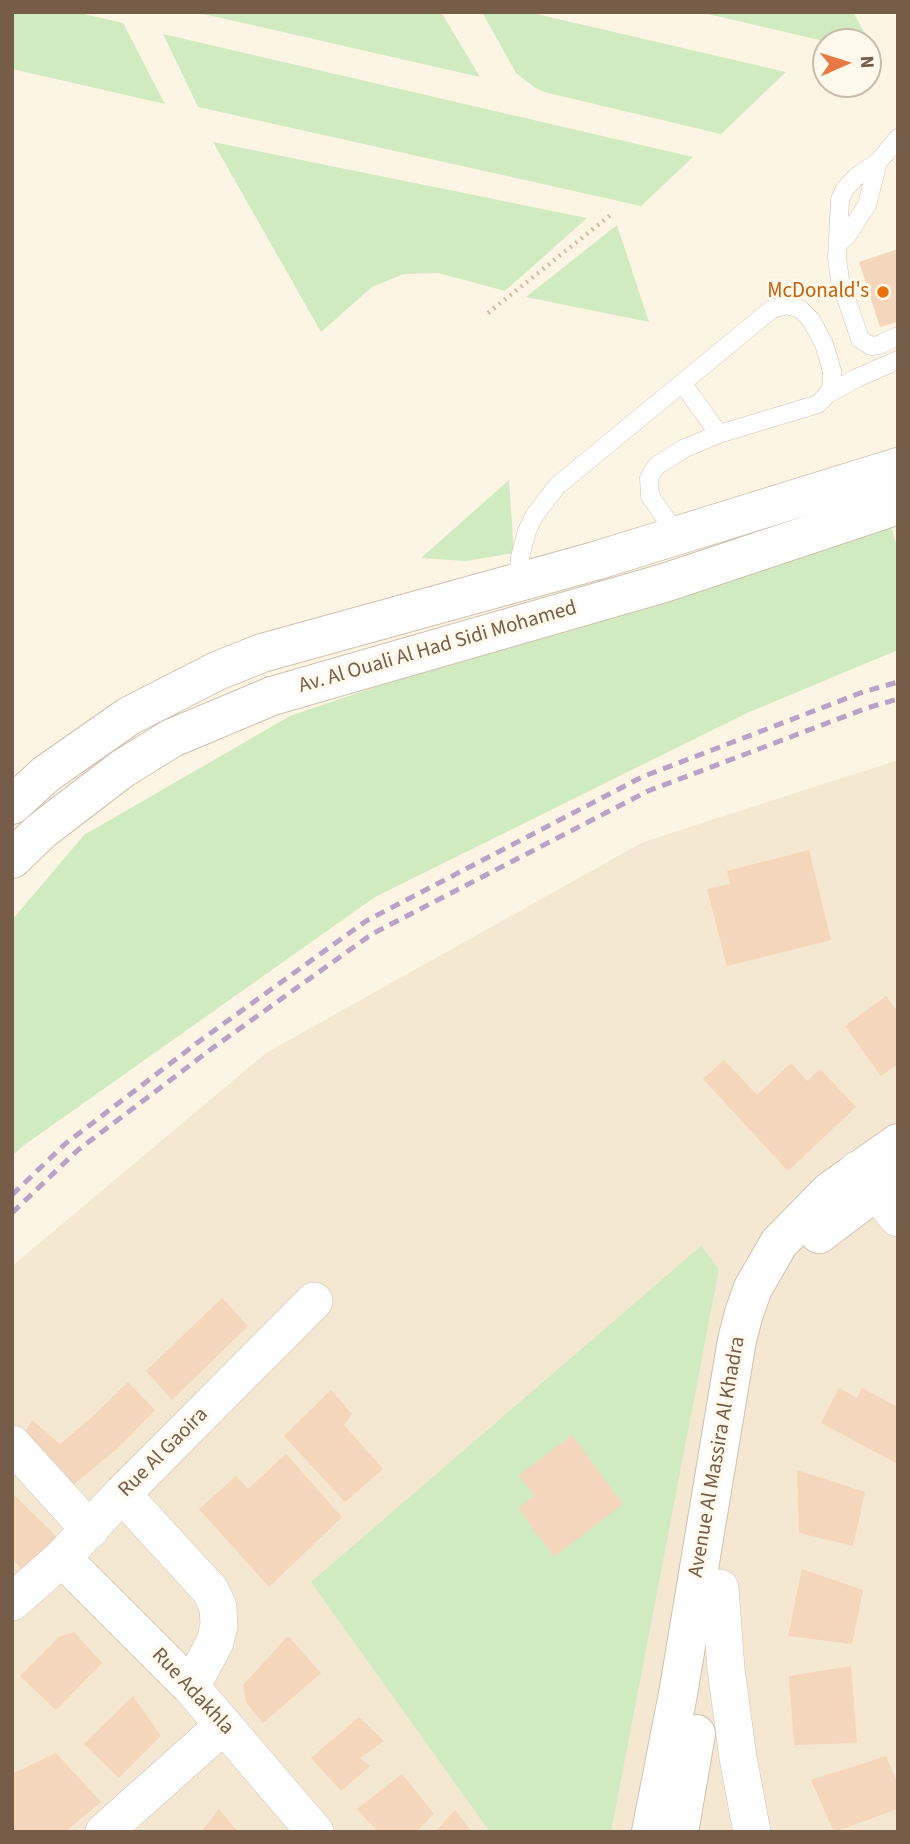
<!DOCTYPE html>
<html>
<head>
<meta charset="utf-8">
<style>
  body { margin:0 }
  #map { position:relative; width:910px; height:1844px; overflow:hidden; background:#fdf5e4; font-family:"Source Sans 3",sans-serif }
  canvas { display:block }
  .frame { position:absolute; inset:0; border:14px solid #765d49; pointer-events:none }
  .north { position:absolute; left:812px; top:28px; width:70px; height:70px; box-sizing:border-box; background:#fff9eb; border:2px solid #c8bbaa; border-radius:50%; rotate:87deg; font-size:19px; font-weight:700; line-height:28px; text-align:center; color:#765d49 }
  .north::after { content:''; display:block; margin:auto; width:24px; height:32px; background:#e97847; clip-path:polygon(50% 0,100% 100%,50% 72%,0 100%) }
</style>
</head>
<body>
<div id="map">
<canvas width="910" height="1844"></canvas>
<div class="frame"></div>
<div class="north">N</div>
</div>
<script>
const c = document.querySelector('canvas').getContext('2d');
c.lineJoin = 'round';
function paint(path, color) { c.fillStyle = color; c.fill(path, 'evenodd'); }
const toPath = rows => new Path2D(rows.map(r => 'M' + r).join(''));
function strokePath(path, color, width, dash) { c.strokeStyle = color; c.lineWidth = width; c.lineCap = dash ? 'butt' : 'round'; c.setLineDash(dash || []); c.stroke(path); }
function drawText(font, color, halo, rows, align = 'center') {
  c.font = font + ' "Source Sans 3",sans-serif'; c.lineWidth = 6; c.setLineDash([]); c.textBaseline = 'middle'; c.strokeStyle = halo; c.fillStyle = color; for (const [text, x, y, turn = 0] of rows) {
    c.save(); c.translate(x, y); c.rotate((+turn || 0) * Math.PI / 180); c.textAlign = isNaN(turn) ? turn : align; if (halo) c.strokeText(text, 0, 0); c.fillText(text, 0, 0); c.restore();
  }
}
const residential = toPath([
  [898,760,898,1832,12,1832,12,1266,266,1053,643,842]
]);
const green = toPath([
  [12,12,75,12,123,23,165,104,12,69],
  [195,12,441,12,480,77],
  [482,12,528,12,786,72,721,134,544,92,534,87,516,73],
  [699,12,853,12,876,53,868,51,868,42,828,42],
  [163,34,693,157,641,206,198,107],
  [213,142,587,218,505,291,438,273,404,274,372,287,321,332],
  [617,225,649,322,526,297],
  [509,480,514,553,466,561,421,558],
  [891,526,898,550,898,650,747,713,375,897,23,1146,12,1156,12,920,84,835,290,716,622,603],
  [701,1246,719,1269,611,1832,490,1832,311,1582]
]);
const building = toPath([
  [898,249,898,322,880,327,859,262],
  [809,850,831,940,727,966,707,889,730,884,727,871],
  [886,996,898,1012,898,1064,881,1076,845,1026],
  [724,1060,757,1095,791,1063,807,1081,820,1069,856,1107,788,1171,703,1079],
  [222,1298,248,1326,172,1400,146,1371],
  [128,1382,155,1410,118,1448,69,1488,23,1435,32,1420,60,1444,91,1418],
  [839,1388,857,1398,862,1388,898,1407,898,1464,821,1423],
  [331,1390,352,1414,344,1425,383,1469,345,1502,284,1436],
  [572,1435,623,1504,554,1557,518,1508,534,1496,519,1475],
  [286,1454,342,1517,269,1587,199,1509,236,1476,248,1489],
  [797,1470,865,1492,853,1546,799,1533],
  [12,1493,57,1537,22,1570,12,1557],
  [802,1569,863,1590,852,1644,788,1636],
  [74,1632,102,1663,56,1710,20,1676,59,1637],
  [288,1636,321,1673,263,1723,246,1702,243,1685],
  [851,1666,857,1743,794,1745,789,1676],
  [133,1696,161,1736,119,1778,84,1744],
  [359,1717,384,1741,360,1758,370,1766,341,1791,311,1758],
  [56,1753,101,1802,65,1832,12,1832,12,1774],
  [886,1756,898,1784,898,1809,834,1832,811,1780],
  [402,1774,434,1814,416,1832,378,1832,357,1809],
  [219,1809,238,1832,201,1832],
  [455,1810,472,1832,435,1832]
]);
const path = toPath([
  [488,313,613,213]
]);
const service = toPath([
  [898,138,878,162,856,177,845,189,840,200,837,258,840,280,860,339,871,346,879,345,898,336],
  [838,243,846,237,867,205,878,162],
  [682,383,719,434],
  [828,394,857,378,898,360],
  [518,582,520,557,527,531,534,516,557,486,772,309,787,305,800,309,811,320,824,344,832,371,832,385,828,394,818,404,719,434,685,448,656,466,649,478,650,496,678,536]
]);
const minor = toPath([
  [857,1170,898,1218],
  [12,1444,90,1530],
  [122,1494,210,1590,218,1607,219,1625,215,1642,191,1687],
  [62,1558,191,1687,315,1832],
  [720,1588,726,1669,738,1758,752,1832],
  [12,1602,62,1558,122,1494,314,1301],
  [104,1832,224,1725]
]);
const tertiary = toPath([
  [12,805,46,774,129,716,217,671,262,653,595,561,898,467],
  [12,859,41,831,122,769,172,738,272,696,664,583,898,505]
]);
const secondary = toPath([
  [819,1234,898,1174],
  [651,1832,678,1694,737,1340,744,1313,753,1288,779,1243,830,1191,898,1143],
  [679,1832,696,1734]
]);
const rail = toPath([
  [12,1195,65,1144,201,1040,366,921,642,777,863,692,898,682],
  [12,1213,78,1150,214,1047,372,934,648,791,867,708,898,699]
]);
const markers = [
  [883,292,7,"#e8710a"]
];
const foodNames = [
  ["McDonald's",869,292]
];
const streetNames = [
  ["Av. Al Ouali Al Had Sidi Mohamed",438,648,-16],
  ["Rue Al Gaoira",164,1453,-45],
  ["Avenue Al Massira Al Khadra",718,1457,-80],
  ["Rue Adakhla",192,1692,47]
];
paint(residential, '#f5e8d2');
paint(green, '#d0ebc2');
paint(building, '#f3d6bb');
strokePath(service, '#d1c0ad', 19);
strokePath(minor, '#d1c0ad', 38);
strokePath(tertiary, '#d1c0ad', 40);
strokePath(secondary, '#d4c0aa', 40);
strokePath(path, '#d8b99e', 4.5, [2, 5]);
strokePath(service, '#fff', 18);
strokePath(minor, '#fff', 37);
strokePath(tertiary, '#fff', 38);
strokePath(secondary, '#fff', 38);
strokePath(rail, '#b9a2c7', 5, [10, 7]);
for (const [x, y, r, color] of markers) { const dot = new Path2D(); dot.arc(x, y, r, 0, 2 * Math.PI); c.fillStyle = color; c.fill(dot); strokePath(dot, '#fff9eb', 2.5); }
drawText('21px', '#c56008', '#fff9eb', foodNames, 'right');
drawText('21px', '#765d49', '#fff9eb', streetNames);
</script>
</body>
</html>
